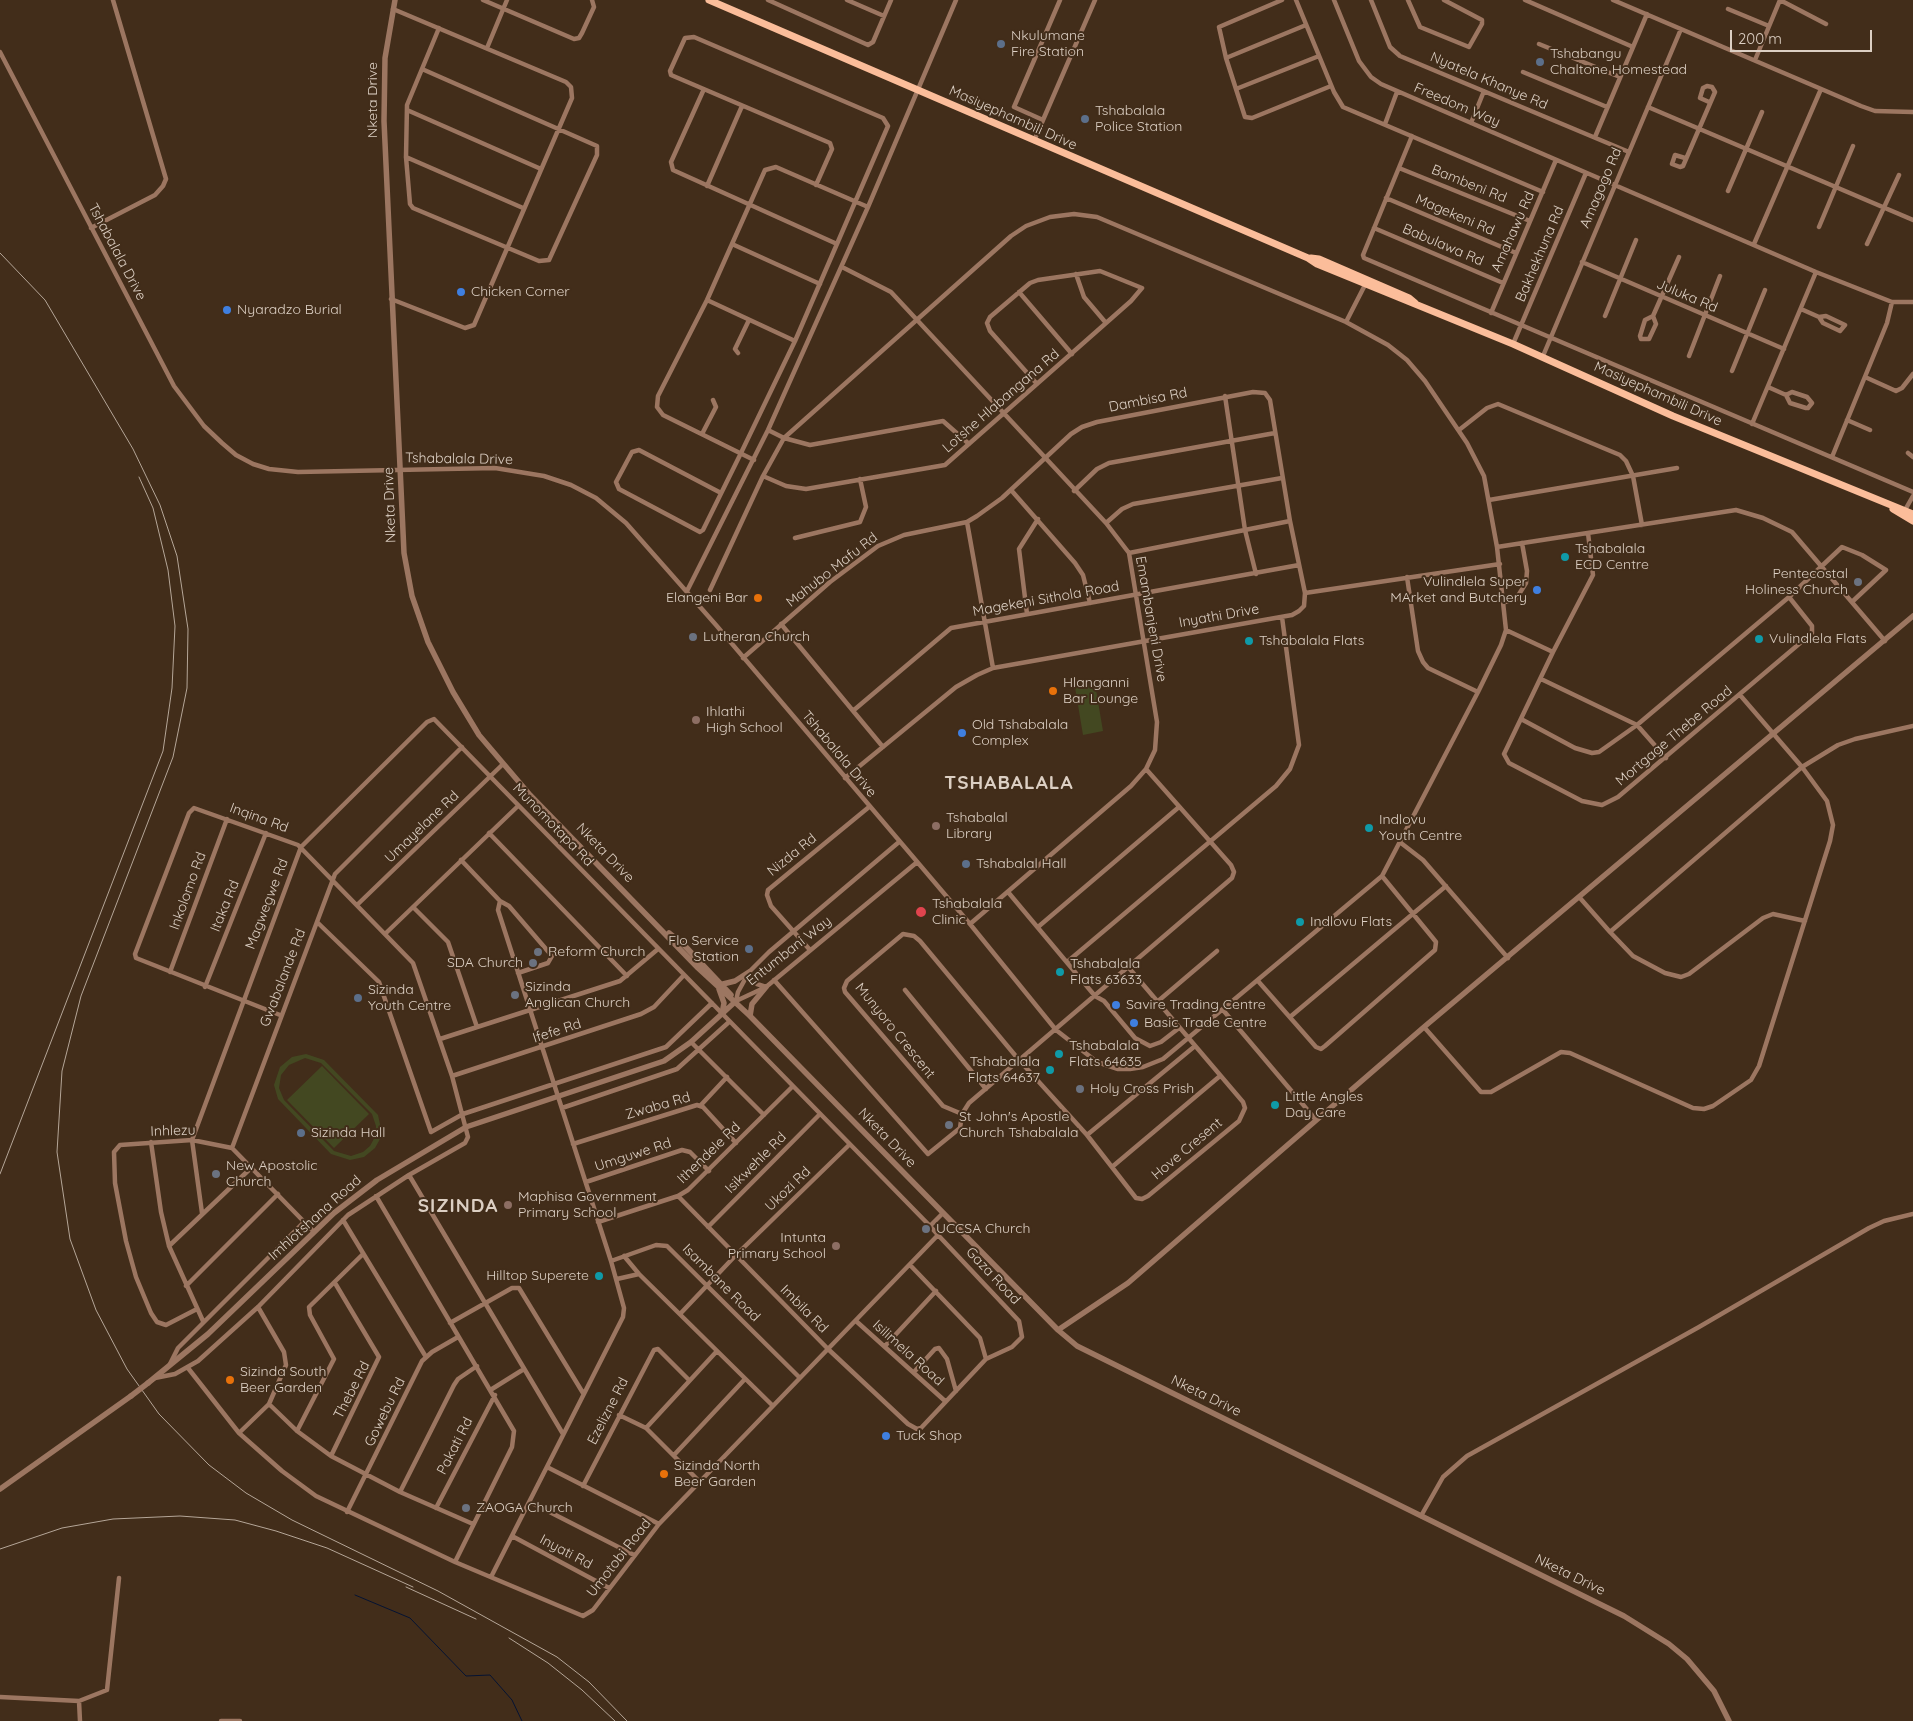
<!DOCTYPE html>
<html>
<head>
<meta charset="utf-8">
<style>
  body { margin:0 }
  #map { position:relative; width:1913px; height:1721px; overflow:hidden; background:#422d1a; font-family:Quicksand,sans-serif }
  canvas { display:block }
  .scale { position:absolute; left:1730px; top:30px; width:142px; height:22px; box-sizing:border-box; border:2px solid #dccfc3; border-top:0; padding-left:6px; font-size:15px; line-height:18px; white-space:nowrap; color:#dccfc3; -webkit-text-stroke:4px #422d1a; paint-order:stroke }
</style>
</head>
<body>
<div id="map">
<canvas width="1913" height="1721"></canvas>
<div class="scale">200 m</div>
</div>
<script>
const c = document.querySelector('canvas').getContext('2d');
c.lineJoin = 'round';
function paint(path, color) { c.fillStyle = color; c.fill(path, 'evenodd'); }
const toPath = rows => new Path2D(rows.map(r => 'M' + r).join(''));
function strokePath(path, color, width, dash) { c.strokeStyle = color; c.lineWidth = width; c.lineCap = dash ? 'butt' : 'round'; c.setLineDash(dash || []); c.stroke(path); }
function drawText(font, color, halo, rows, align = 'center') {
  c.font = font + ' Quicksand,sans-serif'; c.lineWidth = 4; c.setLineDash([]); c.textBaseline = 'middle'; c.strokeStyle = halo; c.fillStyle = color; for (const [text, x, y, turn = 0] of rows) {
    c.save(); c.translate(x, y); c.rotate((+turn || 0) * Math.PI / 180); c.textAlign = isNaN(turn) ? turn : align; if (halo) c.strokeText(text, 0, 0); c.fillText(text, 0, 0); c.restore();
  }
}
const green = toPath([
  [1095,684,1103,731,1083,735,1075,687],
  [306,1054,324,1060,378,1115,381,1129,380,1139,375,1148,364,1157,350,1160,331,1154,278,1099,274,1085,280,1067,292,1057],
  [305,1058,321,1063,372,1114,376,1126,376,1135,370,1146,363,1152,351,1156,334,1151,284,1100,279,1088,281,1075,289,1065],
  [322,1066,369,1114,334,1148,287,1100]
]);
const stream = toPath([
  [355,1595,410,1618,466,1676,490,1675,512,1700,522,1721]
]);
const minor = toPath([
  [483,0,574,39,579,38,582,33,594,7,592,0],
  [768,0,868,45,873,42,891,0],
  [847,0,884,16],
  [1060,0,1014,107,1043,120,1095,0],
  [1282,0,1219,27,1226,58,1245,117,1252,118,1331,86],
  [1296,0,1334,92,1343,107,1543,192],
  [1334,0,1359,61,1371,77,1381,84,1816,272,1892,302,1913,302],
  [1371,0,1390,47,1400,56,1629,152],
  [1408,0,1420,27,1469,47,1482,24,1482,20,1444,0],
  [1525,0,1633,47],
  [1613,0,1861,106,1875,111,1913,112],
  [1780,0,1826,24],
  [1728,9,1769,26],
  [1539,44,1620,77],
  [487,48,507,0],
  [0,52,174,386,204,426,222,443,236,455,253,464,269,469,298,472,495,468,544,476,571,485,596,498,626,523,716,625,970,924,1056,1030,1097,1062,1118,1069,1130,1069,1143,1067,1163,1059,1382,876,1478,692,1501,645,1506,630,1497,547,1484,476,1467,443,1425,381,1407,360,1388,345,1346,322,1097,217,1074,214,1050,217,1026,226,1011,236,784,438,763,476,710,590],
  [1226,58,1306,25],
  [1755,60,1780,0],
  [422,69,597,146,597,155,549,260,539,261,413,208,410,204,406,157,407,105,439,28],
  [1523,72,1607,107],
  [704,89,671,162,673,170,837,244],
  [1236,89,1319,56],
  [1648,107,1913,220],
  [407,110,541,169],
  [1471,123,1484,91],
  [1385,124,1397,92],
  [1412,136,1363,255,1364,258,1913,492],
  [1595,137,1647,14],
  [1034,141,1043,120],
  [406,157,523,208],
  [1685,158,1675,155,1672,164,1680,167,1683,166,1715,92,1712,87,1707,86,1703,88,1700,98,1709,102],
  [1399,168,1530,221],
  [707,186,742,106],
  [1728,191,1762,112],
  [1386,198,1516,253],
  [1819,227,1853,146],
  [91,228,155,195,163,186,166,179,113,0],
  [1374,228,1503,283],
  [732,244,820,284],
  [1754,244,1821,89],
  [1867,244,1899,175],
  [1582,262,1784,349],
  [842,267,891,292,1106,523,1129,553,1157,722,1155,750,1146,769,1131,786,970,924],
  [1076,274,1084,297,1106,323],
  [1019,292,1072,354],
  [391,299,465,328,474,325,572,98,571,87,566,82,393,9],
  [707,300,795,341],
  [1801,309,1819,317,1823,323,1840,331,1845,325,1826,316,1819,317],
  [1491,313,1556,160],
  [1605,316,1636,240],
  [1653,316,1656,324,1649,339,1641,339,1640,336,1645,320,1653,316,1679,257],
  [1346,322,1366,283],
  [1513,344,1586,173],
  [738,353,735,349,749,320],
  [1543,356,1681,29],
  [1689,356,1720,276],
  [1732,371,1765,290],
  [1865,377,1896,391,1902,388,1913,374],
  [1768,387,1786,395,1790,403,1806,408,1808,408,1812,403,1807,397,1792,392,1786,395],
  [1225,396,1245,530,1256,574],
  [1847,420,1870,430],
  [1752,424,1816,272],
  [768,430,784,438,810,445,943,421,969,444],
  [1459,430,1487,408,1498,404,1620,455,1626,461,1633,476,1642,525],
  [702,434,716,407,713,400],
  [1908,453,1913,457],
  [1832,457,1887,323,1892,302],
  [754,460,663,415,657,407,658,396,707,300,765,170,776,167,868,207],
  [763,476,786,486,806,489,945,465,1131,301,1142,288,1100,271,1038,280,1030,283,990,317,987,323,990,331,1037,384],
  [1011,490,1075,563,1083,575,1090,603],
  [1074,491,1097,469,1109,463,1275,433],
  [721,493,639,450,632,452,616,482,619,489,700,532,703,530,741,453,795,341,888,126,883,118,694,37,685,38,670,71,671,75,830,143,832,149,816,185],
  [1489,500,1677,468],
  [1905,510,1913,496],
  [967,522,993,668],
  [1106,523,1122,509,1133,504,1282,478],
  [1588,533,1593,575,1553,652,1504,754,1509,763,1582,801,1602,805,1618,797,1812,633,1812,626,1789,597],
  [795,538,860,522,866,507,860,479],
  [1497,547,1736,510,1763,518,1792,532,1885,641],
  [1129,553,1290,521],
  [1407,577,1418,651,1423,662,1428,668,1478,692],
  [687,591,768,430,868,207,956,0],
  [1505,602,1516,599,1526,583,1527,571,1522,543],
  [1027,614,1019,549,1038,519],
  [781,624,883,747],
  [1506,630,1553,652],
  [743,658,830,582,878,546,904,535,967,522,977,516,1002,498,1071,434,1082,427,1097,422,1253,392,1265,393,1270,400,1290,521,1305,593],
  [1541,679,1637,725,1666,758],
  [854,710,951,628,1299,565],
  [1521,719,1575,748,1592,753,1599,752,1637,725,1789,597,1842,547,1862,555,1886,570,1853,601],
  [845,778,956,687,977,675,993,668,1292,615,1299,611,1304,606,1305,593,1500,564],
  [489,833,627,976],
  [1401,843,1423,860,1508,958],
  [461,860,500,901,498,910,611,1261,624,1308,623,1317,491,1577],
  [1008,892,1095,996,1104,1001,1135,1038,1150,1046,1161,1042,1179,1028],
  [1580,898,1610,932,1802,767,1838,745,1855,739,1913,726],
  [500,901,509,906,552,956,548,963,518,973],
  [357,905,502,765],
  [413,907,448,942,477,1027],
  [317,922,379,982,431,1132,463,1114,666,1047,712,1003],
  [1038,927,1179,807],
  [1610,932,1633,956,1665,973,1681,977,1689,974,1763,918,1773,914,1805,921],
  [386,933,518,806],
  [810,950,771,906,767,895,768,890,869,807],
  [1067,962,1276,786,1290,769,1299,745,1282,617],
  [170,972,227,819],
  [749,972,757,984,766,987],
  [774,980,928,1154,960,1128,962,1114,969,1103,1232,878,1234,872,1231,865,1146,769],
  [1258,981,1316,1047,1321,1049,1325,1046,1435,950,1436,942,1432,937,1382,876],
  [205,987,266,833],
  [905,990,986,1089],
  [736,1001,738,992,749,972,769,952,899,842],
  [736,1001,766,987,916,863],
  [1157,1002,1217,951],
  [1223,1010,1316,1120],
  [1290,1017,1446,886],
  [1424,1027,1481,1092,1491,1092,1561,1052,1570,1053,1693,1108,1704,1109,1713,1106,1751,1080,1759,1066,1830,841,1833,825,1827,801,1802,767,1740,695],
  [440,1039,620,981,658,949],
  [691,1042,764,1115],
  [452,1076,641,1014,654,1007,684,975],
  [700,1106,727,1077],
  [562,1108,677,1069,729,1022],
  [962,1114,943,1106,845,992,844,988,847,981,903,934,914,936,920,941,1019,1060,1087,1135,1136,1198,1142,1199,1148,1196,1239,1121,1245,1108,1243,1102,1129,968],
  [1087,1135,1195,1046],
  [151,1142,161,1212,169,1246,203,1321],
  [573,1144,697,1105,703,1107,736,1143],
  [1112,1167,1220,1076],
  [409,1175,563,1434],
  [586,1182,682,1150,690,1152,709,1171],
  [376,1196,514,1431,512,1447,455,1562],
  [678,1196,828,1349,908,1424,917,1429,921,1428,986,1359,1012,1347,1022,1337,1019,1321,938,1235],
  [202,1213,192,1140,301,847,427,722,434,719,930,1226],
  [343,1220,426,1357],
  [598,1222,678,1196,688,1190,792,1087],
  [708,1227,819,1115],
  [314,1232,232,1148,335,874,462,747],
  [169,1246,252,1167],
  [624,1256,639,1274,773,1406],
  [611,1261,656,1245,667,1246,800,1378],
  [910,1265,980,1338,986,1359],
  [617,1279,639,1274],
  [186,1286,278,1194],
  [197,1309,166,1325,157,1322,151,1313,136,1277,126,1241,115,1183,114,1152,120,1145,192,1140,232,1148],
  [680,1314,735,1256,849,1145],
  [856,1321,945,1401],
  [450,1323,512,1288,519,1288,583,1393],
  [885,1346,936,1291],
  [170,1364,178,1348,304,1222],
  [188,1368,239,1433,282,1471,316,1496,455,1562,583,1616,593,1610,659,1524,938,1235,930,1226,943,1213],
  [914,1372,935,1349,939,1348,947,1359,956,1391],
  [155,1378,175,1374,198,1361,258,1307,348,1215,409,1175,465,1143,468,1137,452,1076,413,963,298,845,194,808,189,813,135,954,136,958,280,1015],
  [492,1389,524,1369],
  [269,1404,297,1431,331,1456,400,1492,473,1524],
  [619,1415,646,1428,700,1482],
  [646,1428,717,1351],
  [297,1431,334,1359,310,1315,309,1307,363,1254],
  [239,1433,269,1404,286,1365,284,1352,258,1307],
  [674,1455,745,1379],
  [331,1456,379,1357,335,1283],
  [547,1467,659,1524],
  [583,1486,654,1350,658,1349,689,1380],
  [400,1492,454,1385,458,1379,477,1366],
  [530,1502,634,1555],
  [436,1508,495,1395],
  [347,1512,422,1361,432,1352,458,1337],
  [1421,1516,1443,1477,1467,1456,1699,1327,1869,1228,1884,1221,1913,1214],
  [512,1536,609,1588],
  [0,1697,79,1701,107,1690,119,1578],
  [79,1701,80,1721],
  [221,1721,240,1721]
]);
const tertiary = toPath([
  [395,0,385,58,384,121,404,553,412,596,428,642,453,692,479,735,530,795,698,968,750,1016,1058,1330,1077,1346,1624,1616,1669,1644,1687,1659,1714,1691,1729,1721],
  [669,933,684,945,731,995],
  [723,984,735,981,749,972],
  [719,989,724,1003,722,1014],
  [750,1016,752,1004,766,987],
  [1058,1330,1128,1283,1424,1027,1913,616],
  [148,1383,208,1334,334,1213,377,1180,466,1127,664,1061,691,1042,736,1001],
  [0,1489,131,1396]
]);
const primary = toPath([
  [709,0,1308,258,1317,264,1513,344,1673,416,1913,514],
  [1311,258,1319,259,1409,298,1415,303],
  [1893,509,1913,521]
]);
const rail = toPath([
  [0,253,45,300,133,449,160,505,177,556,188,629,187,688,173,757,81,996,62,1071,57,1152,70,1239,96,1310,127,1369,159,1414,209,1465,246,1493,292,1520,438,1591,557,1657,589,1682,627,1721],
  [0,1174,163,751,172,688,175,626,168,570,153,508,139,477],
  [0,1549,62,1528,113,1519,180,1516,235,1520,276,1531,327,1548,413,1587],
  [406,1587,476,1619],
  [509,1638,548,1663,582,1690,615,1721]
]);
const tertiaryBridge = toPath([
  [131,1396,148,1383]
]);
const markers = [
  [1001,44,5,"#5c6f8a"],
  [1540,62,5,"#5c6f8a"],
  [1085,119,5,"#5c6f8a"],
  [461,292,5,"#3f7fe0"],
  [227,310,5,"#3f7fe0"],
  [1565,557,5,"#0f9aa8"],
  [1858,582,5,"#6b7280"],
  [1537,590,5,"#3f7fe0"],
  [758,598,5,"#e8710a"],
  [693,637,5,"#6b7280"],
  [1759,639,5,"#0f9aa8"],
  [1249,641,5,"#0f9aa8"],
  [1053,691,5,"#e8710a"],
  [696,720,5,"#8d6e63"],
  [962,733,5,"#3f7fe0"],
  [936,826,5,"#8d6e63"],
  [1369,828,5,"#0f9aa8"],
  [966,864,5,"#5c6f8a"],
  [921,912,6,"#e0444e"],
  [1300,922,5,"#0f9aa8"],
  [749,949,5,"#5c6f8a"],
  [538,952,5,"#6b7280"],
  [533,963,5,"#6b7280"],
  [1060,972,5,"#0f9aa8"],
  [515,995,5,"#6b7280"],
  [358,998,5,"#5c6f8a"],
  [1116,1005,5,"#3f7fe0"],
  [1134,1023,5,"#3f7fe0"],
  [1059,1054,5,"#0f9aa8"],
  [1050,1070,5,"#0f9aa8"],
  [1080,1089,5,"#6b7280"],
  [1275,1105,5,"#0f9aa8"],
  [949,1125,5,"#6b7280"],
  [301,1133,5,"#5c6f8a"],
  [216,1174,5,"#6b7280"],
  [508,1205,5,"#8d6e63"],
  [926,1229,5,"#6b7280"],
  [836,1246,5,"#8d6e63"],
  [599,1276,5,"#0f9aa8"],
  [230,1380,5,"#e8710a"],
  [886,1436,5,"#3f7fe0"],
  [664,1474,5,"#e8710a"],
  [466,1508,5,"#6b7280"]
];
const poiNames = [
  ["Nkulumane",1011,36],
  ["Fire Station",1011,52],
  ["Tshabangu",1550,54],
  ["Chaltone Homestead",1550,70],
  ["Tshabalala",1095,111],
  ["Police Station",1095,127],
  ["Chicken Corner",471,292],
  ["Nyaradzo Burial",237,310],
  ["Tshabalala",1575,549],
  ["ECD Centre",1575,565],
  ["Pentecostal",1848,574,"right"],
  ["Holiness Church",1848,590,"right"],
  ["Vulindlela Super",1527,582,"right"],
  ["MArket and Butchery",1527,598,"right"],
  ["Elangeni Bar",748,598,"right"],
  ["Lutheran Church",703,637],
  ["Vulindlela Flats",1769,639],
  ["Tshabalala Flats",1259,641],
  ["Hlanganni",1063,683],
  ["Bar Lounge",1063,699],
  ["Ihlathi",706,712],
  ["High School",706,728],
  ["Old Tshabalala",972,725],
  ["Complex",972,741],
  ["Tshabalal",946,818],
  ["Library",946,834],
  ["Indlovu",1379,820],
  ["Youth Centre",1379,836],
  ["Tshabalal Hall",976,864],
  ["Tshabalala",932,904],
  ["Clinic",932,920],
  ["Indlovu Flats",1310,922],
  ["Flo Service",739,941,"right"],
  ["Station",739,957,"right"],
  ["Reform Church",548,952],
  ["SDA Church",523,963,"right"],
  ["Tshabalala",1070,964],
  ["Flats 63633",1070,980],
  ["Sizinda",525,987],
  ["Anglican Church",525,1003],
  ["Sizinda",368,990],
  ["Youth Centre",368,1006],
  ["Savire Trading Centre",1126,1005],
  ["Basic Trade Centre",1144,1023],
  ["Tshabalala",1069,1046],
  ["Flats 64635",1069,1062],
  ["Tshabalala",1040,1062,"right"],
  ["Flats 64637",1040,1078,"right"],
  ["Holy Cross Prish",1090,1089],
  ["Little Angles",1285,1097],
  ["Day Care",1285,1113],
  ["St John's Apostle",959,1117],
  ["Church Tshabalala",959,1133],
  ["Sizinda Hall",311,1133],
  ["New Apostolic",226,1166],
  ["Church",226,1182],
  ["Maphisa Government",518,1197],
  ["Primary School",518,1213],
  ["UCCSA Church",936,1229],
  ["Intunta",826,1238,"right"],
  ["Primary School",826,1254,"right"],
  ["Hilltop Superete",589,1276,"right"],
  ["Sizinda South",240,1372],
  ["Beer Garden",240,1388],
  ["Tuck Shop",896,1436],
  ["Sizinda North",674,1466],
  ["Beer Garden",674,1482],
  ["ZAOGA Church",476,1508]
];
const streetNames = [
  ["Nyatela Khanye Rd",1489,81,23],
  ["Nketa Drive",373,100,-90],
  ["Freedom Way",1457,105,23],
  ["Masiyephambili Drive",1013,118,24],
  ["Bambeni Rd",1469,184,22],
  ["Amagogo Rd",1601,188,-67],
  ["Magekeni Rd",1455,215,23],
  ["Amahawu Rd",1513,232,-66],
  ["Babulawa Rd",1443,245,23],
  ["Tshabalala Drive",117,252,62],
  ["Bakhekhuna Rd",1540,254,-67],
  ["Juluka Rd",1687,296,23],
  ["Masiyephambili Drive",1658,394,24],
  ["Dambisa Rd",1148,400,-11],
  ["Lotshe Hlabangana Rd",1001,401,-41],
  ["Tshabalala Drive",459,459,1],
  ["Nketa Drive",390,505,-92],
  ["Mahubo Mafu Rd",832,570,-38],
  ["Magekeni Sithola Road",1046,599,-10],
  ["Inyathi Drive",1219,616,-10],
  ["Emambanjeni Drive",1151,619,80],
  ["Mortgage Thebe Road",1674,736,-40],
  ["Tshabalala Drive",839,754,50],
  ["Inqina Rd",259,818,20],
  ["Munomotapa Rd",553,825,46],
  ["Umayelane Rd",422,827,-44],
  ["Nketa Drive",605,853,46],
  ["Nizda Rd",792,855,-39],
  ["Inkolomo Rd",188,891,-70],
  ["Magwegwe Rd",267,904,-69],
  ["Itaka Rd",225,906,-68],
  ["Entumbani Way",789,951,-38],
  ["Gwabalande Rd",283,978,-69],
  ["Ifefe Rd",557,1031,-18],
  ["Munyoro Crescent",895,1031,51],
  ["Zwaba Rd",658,1106,-16],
  ["Inhlezu",173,1131,-2],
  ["Nketa Drive",887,1138,46],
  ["Hove Cresent",1187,1149,-40],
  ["Ithendele Rd",709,1153,-44],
  ["Umguwe Rd",633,1155,-18],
  ["Isikwehle Rd",756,1163,-45],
  ["Ukozi Rd",788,1189,-44],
  ["Imhlotshana Road",315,1218,-42],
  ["Gaza Road",993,1276,47],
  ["Isambane Road",721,1283,45],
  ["Imbila Rd",804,1309,45],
  ["Isilimela Road",908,1353,42],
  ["Thebe Rd",352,1390,-63],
  ["Nketa Drive",1206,1396,26],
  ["Ezelizne Rd",608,1411,-63],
  ["Gowebu Rd",385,1412,-64],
  ["Pakati Rd",455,1446,-63],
  ["Inyati Rd",566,1552,28],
  ["Umotobi Road",619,1558,-52],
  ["Nketa Drive",1570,1575,26]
];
const districtNames = [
  ["TSHABALALA",1009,783],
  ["SIZINDA",458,1206]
];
paint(green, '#434821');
strokePath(stream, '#051333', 1);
strokePath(minor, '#9c7661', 4.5);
strokePath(tertiary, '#9c7661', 5.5);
strokePath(primary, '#fbbd9a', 7);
strokePath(rail, '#b5a698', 1);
strokePath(tertiaryBridge, '#9c7661', 5.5);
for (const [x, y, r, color] of markers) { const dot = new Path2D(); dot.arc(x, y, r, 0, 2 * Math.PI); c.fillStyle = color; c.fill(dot); strokePath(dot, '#422d1a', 2); }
drawText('14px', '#dccfc3', '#422d1a', poiNames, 'left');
drawText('14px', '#dccfc3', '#422d1a', streetNames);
c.letterSpacing = '1px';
drawText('bold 19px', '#dccfc3', '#422d1a', districtNames);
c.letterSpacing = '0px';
</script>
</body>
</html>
